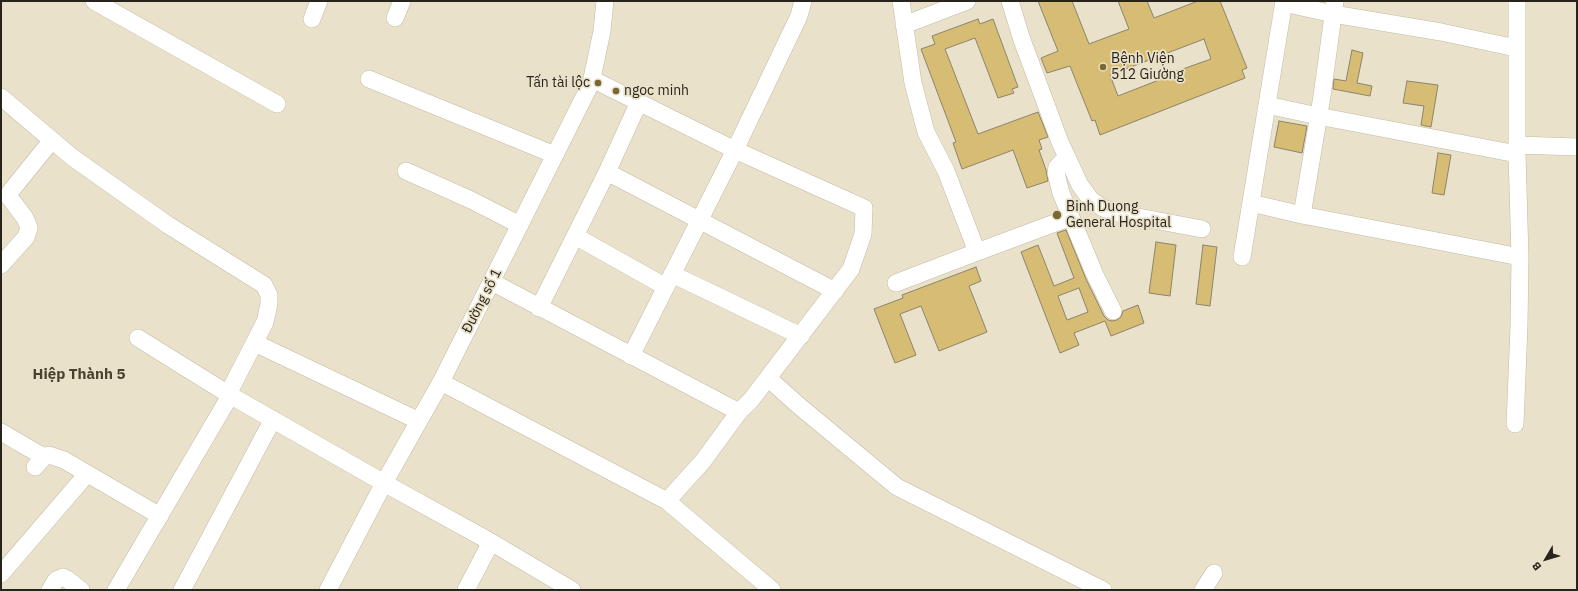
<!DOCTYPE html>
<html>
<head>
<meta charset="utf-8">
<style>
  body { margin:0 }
  #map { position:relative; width:1578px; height:591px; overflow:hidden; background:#e9e1c9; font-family:"IBM Plex Sans",sans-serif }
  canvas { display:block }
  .frame { position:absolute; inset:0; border:2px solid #28241b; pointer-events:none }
  .north { position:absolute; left:1526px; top:539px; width:40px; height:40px; -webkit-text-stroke:3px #e9e1c9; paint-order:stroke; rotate:232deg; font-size:11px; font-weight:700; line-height:16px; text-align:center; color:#28241b }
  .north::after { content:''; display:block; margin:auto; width:14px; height:18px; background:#28241b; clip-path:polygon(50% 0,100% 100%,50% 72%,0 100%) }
</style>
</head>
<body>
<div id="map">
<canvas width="1578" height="591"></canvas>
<div class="frame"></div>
<div class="north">B</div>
</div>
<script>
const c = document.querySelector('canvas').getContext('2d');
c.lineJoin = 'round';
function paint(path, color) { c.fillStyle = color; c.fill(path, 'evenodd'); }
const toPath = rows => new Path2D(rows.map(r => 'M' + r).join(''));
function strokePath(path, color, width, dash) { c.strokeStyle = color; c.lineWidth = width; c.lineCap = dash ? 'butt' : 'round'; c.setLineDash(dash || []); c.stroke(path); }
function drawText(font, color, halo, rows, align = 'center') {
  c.font = font + ' "IBM Plex Sans",sans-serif'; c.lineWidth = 3.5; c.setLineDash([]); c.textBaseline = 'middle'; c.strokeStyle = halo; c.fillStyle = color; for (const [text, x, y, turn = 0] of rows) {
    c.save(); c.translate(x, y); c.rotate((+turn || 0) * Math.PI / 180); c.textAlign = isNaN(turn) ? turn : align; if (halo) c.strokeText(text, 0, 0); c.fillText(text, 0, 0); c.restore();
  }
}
const building = toPath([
  [1038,1,1072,1,1089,44,1129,29,1118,1,1147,1,1154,18,1198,1,1220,1,1247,68,1242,70,1245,78,1100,135,1095,120,1092,121,1070,66,1047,73,1041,58,1058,51,1038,1],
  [1204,39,1211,59,1163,76,1164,78,1118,96,1110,75,1204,39],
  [978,19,980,24,993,19,1018,87,1012,89,1014,93,998,98,975,38,945,49,978,134,1038,112,1048,137,1039,140,1042,149,1039,150,1046,170,1048,181,1027,188,1013,150,962,169,953,143,956,142,921,49,935,44,932,36,978,19],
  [1352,50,1363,53,1357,83,1372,86,1370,96,1333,89,1334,79,1346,81,1352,50],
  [1407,81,1438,85,1431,127,1421,125,1424,106,1403,103,1407,81],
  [1279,121,1307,126,1302,153,1274,147,1279,121],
  [1438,153,1451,155,1444,195,1432,193,1438,153],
  [1066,230,1086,279,1104,316,1108,320,1112,321,1117,320,1121,317,1123,311,1138,305,1144,323,1111,336,1105,321,1074,333,1079,345,1060,353,1021,252,1038,245,1054,286,1074,278,1057,233,1066,230],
  [1079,288,1088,312,1067,320,1058,296,1079,288],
  [1156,242,1176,245,1170,296,1149,293,1156,242],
  [1203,245,1217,247,1210,306,1196,304,1203,245],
  [976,267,981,281,969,286,987,332,939,351,921,306,900,314,916,355,895,363,874,309,903,298,902,295,976,267]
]);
const minor = toPath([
  [94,1,277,104],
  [901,1,913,83,926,132,946,171,977,252],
  [1010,1,1022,40,1060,142,1080,185,1091,200,1103,208,1117,213,1202,229],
  [1284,3,1333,14,1441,32,1516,48],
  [395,18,402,1],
  [312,19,319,1],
  [904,25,967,1],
  [369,79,555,155],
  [592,79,735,150,864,208,863,234,851,269,751,400,739,412,703,461,667,501],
  [1,97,72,157,168,225,264,285,269,295,269,304,265,322,228,394,227,401,116,590],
  [1267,105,1318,116,1517,154],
  [1517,145,1577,147],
  [1067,157,1057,167,1056,173,1061,193,1095,275,1113,311],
  [406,171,471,200,520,225],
  [607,172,835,291],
  [1251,203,1302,215,1520,257],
  [1302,215,1322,96,1335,1],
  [575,236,666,287],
  [1242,257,1284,1],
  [1,265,26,237,29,228,25,218,9,197,10,192,52,140],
  [672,274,801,336],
  [492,282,739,412],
  [896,283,977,252,1071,217],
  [539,308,607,172,639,102],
  [138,338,228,394,384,483,491,542,572,590],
  [255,343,419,421],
  [631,356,735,150,799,16,803,1],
  [768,378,798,405,897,487,1103,590],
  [441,382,667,501,772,590],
  [1515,424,1519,326,1520,257,1517,154,1517,1],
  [1,432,44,457],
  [35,467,44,457,49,455,64,460,160,516],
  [1,574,87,474],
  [50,590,56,580,63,577,67,579,81,590],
  [182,590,273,419],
  [328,590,384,483,441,382,591,83,602,31,605,1],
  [466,590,491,542],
  [1203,590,1214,573]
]);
const markers = [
  [1103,67,4,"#796735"],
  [598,83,4,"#796735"],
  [616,91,4,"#796735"],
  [1057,215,5,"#796735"]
];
const poiNames = [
  ["Bệnh Viện",1111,59],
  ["512 Giường",1111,75],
  ["Tấn tài lộc",590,83,"right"],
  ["ngoc minh",624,91],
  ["Binh Duong",1066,207],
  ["General Hospital",1066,223]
];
const streetNames = [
  ["Đường số 1",482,301,-63]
];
const neighbourhoodNames = [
  ["Hiệp Thành 5",79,375]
];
paint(building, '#d7bd73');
strokePath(building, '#8b836d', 1);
strokePath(minor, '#c2baa3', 18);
strokePath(minor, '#fff', 17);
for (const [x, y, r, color] of markers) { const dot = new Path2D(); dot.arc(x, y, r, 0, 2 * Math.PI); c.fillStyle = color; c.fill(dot); strokePath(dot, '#e9e1c9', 1.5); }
drawText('14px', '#28241b', '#e9e1c9', poiNames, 'left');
drawText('14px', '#28241b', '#e9e1c9', streetNames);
drawText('bold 15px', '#49412d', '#e9e1c9', neighbourhoodNames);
</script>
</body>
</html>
